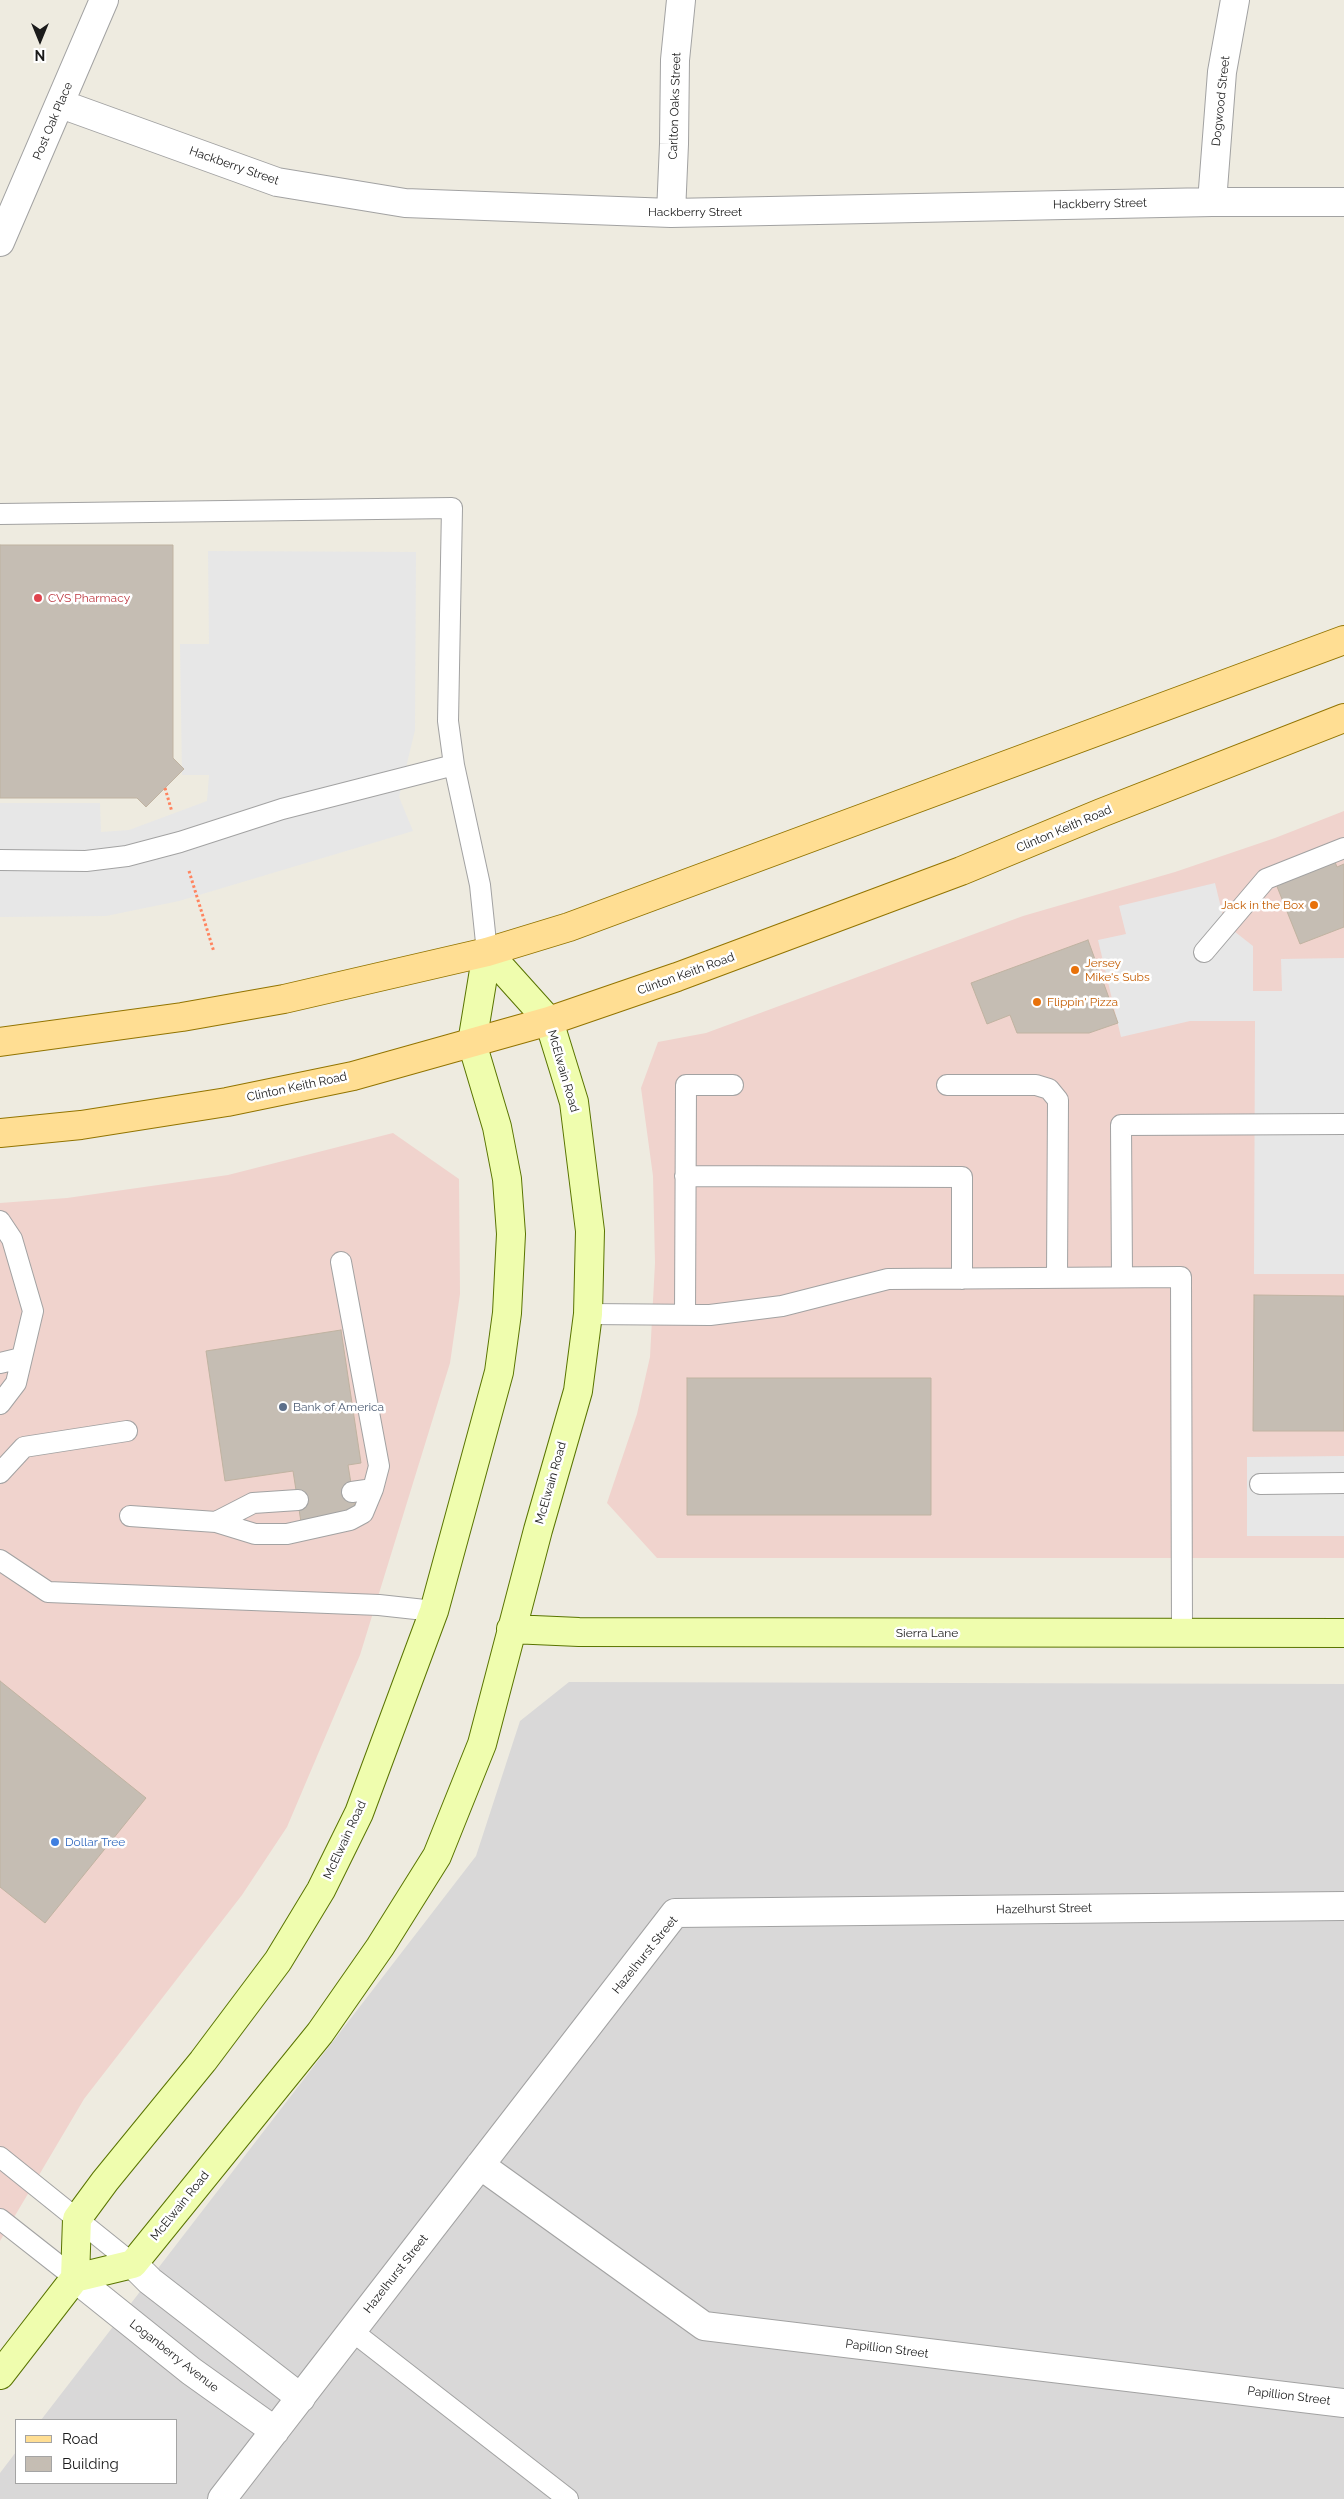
<!DOCTYPE html>
<html>
<head>
<meta charset="utf-8">
<style>
  body { margin:0 }
  #map { position:relative; width:1344px; height:2499px; overflow:hidden; background:#eeebe0; font-family:Raleway,sans-serif }
  canvas { display:block }
  .legend { position:absolute; left:15px; top:2419px; width:162px; height:65px; box-sizing:border-box; background:#fff; border:1px solid #a4a4a4; margin:0; padding:6px 9px; list-style:none; font-size:15px; color:#1b1b1b }
  .legend li { display:flex; align-items:center; gap:10px; height:25px }
  .legend b { width:25px; border:1px solid #a4a4a4 }
  .north { position:absolute; left:15px; top:15px; width:50px; height:50px; -webkit-text-stroke:4px #fff; paint-order:stroke; rotate:180deg; font-size:14px; font-weight:700; line-height:20px; text-align:center; color:#1b1b1b }
  .north::after { content:''; display:block; margin:auto; width:18px; height:22px; background:#1b1b1b; clip-path:polygon(50% 0,100% 100%,50% 72%,0 100%) }
</style>
</head>
<body>
<div id="map">
<canvas width="1344" height="2499"></canvas>
<ul class="legend">
<li><b style="height:6px;background:#ffde93"></b>Road</li>
<li><b style="height:14px;background:#c5bdb3"></b>Building</li>
</ul>
<div class="north">N</div>
</div>
<script>
const c = document.querySelector('canvas').getContext('2d');
c.lineJoin = 'round';
function paint(path, color) { c.fillStyle = color; c.fill(path, 'evenodd'); }
const toPath = rows => new Path2D(rows.map(r => 'M' + r).join(''));
function strokePath(path, color, width, dash) { c.strokeStyle = color; c.lineWidth = width; c.lineCap = dash ? 'butt' : 'round'; c.setLineDash(dash || []); c.stroke(path); }
function drawText(font, color, halo, rows, align = 'center') {
  c.font = font + ' Raleway,sans-serif'; c.lineWidth = 5; c.setLineDash([]); c.textBaseline = 'middle'; c.strokeStyle = halo; c.fillStyle = color; for (const [text, x, y, turn = 0] of rows) {
    c.save(); c.translate(x, y); c.rotate((+turn || 0) * Math.PI / 180); c.textAlign = isNaN(turn) ? turn : align; if (halo) c.strokeText(text, 0, 0); c.fillText(text, 0, 0); c.restore();
  }
}
const residential = toPath([
  [569,1682,1344,1684,1344,2499,0,2499,0,2473,16,2452,16,2483,176,2483,176,2420,41,2420,476,1856,520,1721]
]);
const commercial = toPath([
  [1344,811,1344,1558,657,1558,607,1503,637,1414,650,1357,655,1263,653,1176,641,1088,658,1042,706,1033,1023,916,1175,872,1275,838],
  [393,1133,459,1179,460,1294,450,1363,360,1655,287,1827,242,1895,84,2099,0,2241,0,1203,67,1198,228,1175]
]);
const parking = toPath([
  [208,551,416,552,415,730,399,797,413,831,179,901,106,916,0,917,0,803,100,803,101,832,129,830,207,801,209,775,182,775,180,644,209,644],
  [1215,883,1225,924,1253,946,1253,991,1282,991,1281,959,1344,958,1344,1274,1254,1274,1255,1021,1190,1021,1121,1037,1098,940,1126,934,1119,906],
  [1344,1456,1344,1536,1247,1536,1247,1457]
]);
const building = toPath([
  [0,545,173,545,173,758,184,769,146,807,137,798,0,798,0,545],
  [1335,862,1337,867,1344,864,1344,927,1300,944,1276,884,1335,862],
  [1088,940,1118,1023,1089,1033,1017,1033,1010,1015,987,1024,971,983,1088,940],
  [1254,1295,1344,1296,1344,1431,1253,1431,1254,1295],
  [341,1330,361,1463,348,1465,356,1514,301,1522,293,1471,225,1481,206,1351,341,1330],
  [687,1378,931,1378,931,1515,687,1515,687,1378],
  [0,1681,146,1798,45,1923,0,1887,0,1681]
]);
const path = toPath([
  [165,788,172,812],
  [189,871,214,952]
]);
const lane = toPath([
  [0,514,452,508,448,721,454,765,480,885,487,952],
  [0,860,86,861,127,856,180,842,282,809,454,765],
  [1204,952,1266,879,1344,848],
  [947,1085,1036,1085,1049,1089,1058,1100,1057,1278],
  [685,1176,962,1177,962,1279],
  [0,1221,12,1239,33,1311,16,1383,0,1404],
  [341,1262,379,1466,373,1489,352,1492],
  [1122,1277,1121,1125,1344,1124],
  [588,1314,710,1315,782,1306,888,1279,1181,1277,1182,1633],
  [685,1315,686,1085,733,1085],
  [0,1363,21,1358],
  [0,1473,24,1447,127,1431],
  [1260,1484,1344,1483],
  [130,1516,216,1522,253,1503,298,1500],
  [216,1522,255,1534,287,1534,350,1520,363,1513,373,1489],
  [0,1560,48,1592,379,1605,434,1611],
  [0,2157,133,2264],
  [0,2219,75,2278],
  [352,2331,568,2499]
]);
const street = toPath([
  [61,104,277,182,405,203,671,213,1212,202,1344,202],
  [1212,202,1222,72,1235,0],
  [671,213,674,144,675,60,681,0],
  [0,242,104,0],
  [480,2165,704,2326,1344,2403],
  [133,2264,150,2281,301,2398],
  [75,2278,191,2371,275,2431],
  [222,2499,675,1913,1344,1906]
]);
const secondary = toPath([
  [511,1629,579,1632,1344,1633],
  [75,2278,133,2264,320,2033,380,1947,437,1856,482,1744,538,1530,578,1391,588,1314,590,1231,574,1102,549,1021,487,952],
  [0,2375,75,2278,77,2219,105,2181,203,2061,278,1961,321,1890,359,1813,434,1611,499,1372,507,1313,511,1234,507,1179,497,1127,472,1043,487,952]
]);
const primary = toPath([
  [0,1042,182,1017,284,999,487,952,569,927,1344,640],
  [0,1133,81,1125,227,1102,353,1076,549,1021,677,977,961,871,1101,813,1344,718]
]);
const markers = [
  [38,598,5,"#e0444e"],
  [1314,905,5,"#e8710a"],
  [1075,970,5,"#e8710a"],
  [1037,1002,5,"#e8710a"],
  [283,1407,5,"#5c6f8a"],
  [55,1842,5,"#3f7fe0"]
];
const streetNames = [
  ["Dogwood Street",1221,101,-84],
  ["Carlton Oaks Street",675,106,-88],
  ["Post Oak Place",53,121,-67],
  ["Hackberry Street",234,166,19],
  ["Hackberry Street",1100,204,-1],
  ["Hackberry Street",695,212],
  ["Clinton Keith Road",1064,829,-23],
  ["Clinton Keith Road",686,974,-20],
  ["McElwain Road",563,1071,74],
  ["Clinton Keith Road",297,1087,-12],
  ["McElwain Road",551,1483,-74],
  ["Sierra Lane",927,1633],
  ["McElwain Road",345,1840,-65],
  ["Hazelhurst Street",1044,1909,-1],
  ["Hazelhurst Street",645,1955,-51],
  ["McElwain Road",180,2206,-51],
  ["Hazelhurst Street",396,2274,-52],
  ["Papillion Street",887,2349,7],
  ["Loganberry Avenue",174,2356,38],
  ["Papillion Street",1289,2396,7]
];
const healthNames = [
  ["CVS Pharmacy",48,598]
];
const foodNames = [
  ["Jack in the Box",1304,905,"right"],
  ["Jersey",1085,963],
  ["Mike's Subs",1085,977],
  ["Flippin' Pizza",1047,1002]
];
const serviceNames = [
  ["Bank of America",293,1407]
];
const shopNames = [
  ["Dollar Tree",65,1842]
];
paint(residential, '#d9d8d8');
paint(commercial, '#f0d3cd');
paint(parking, '#e7e7e7');
paint(building, '#c5bdb3');
strokePath(building, '#c0b3a1', 1);
strokePath(lane, '#a2a2a2', 22);
strokePath(street, '#a2a2a2', 30);
strokePath(secondary, '#597400', 30);
strokePath(primary, '#927400', 30);
strokePath(path, '#ff845f', 3, [2.5, 2.5]);
strokePath(lane, '#fff', 20);
strokePath(street, '#fff', 28);
strokePath(secondary, '#effdae', 28);
strokePath(primary, '#ffde93', 28);
for (const [x, y, r, color] of markers) { const dot = new Path2D(); dot.arc(x, y, r, 0, 2 * Math.PI); c.fillStyle = color; c.fill(dot); strokePath(dot, '#fff', 2); }
drawText('12px', '#1b1b1b', '#fff', streetNames);
drawText('12px', '#be3a42', '#fff', healthNames, 'left');
drawText('12px', '#c56008', '#fff', foodNames, 'left');
drawText('12px', '#4e5e75', '#fff', serviceNames, 'left');
drawText('12px', '#366cbe', '#fff', shopNames, 'left');
</script>
</body>
</html>
